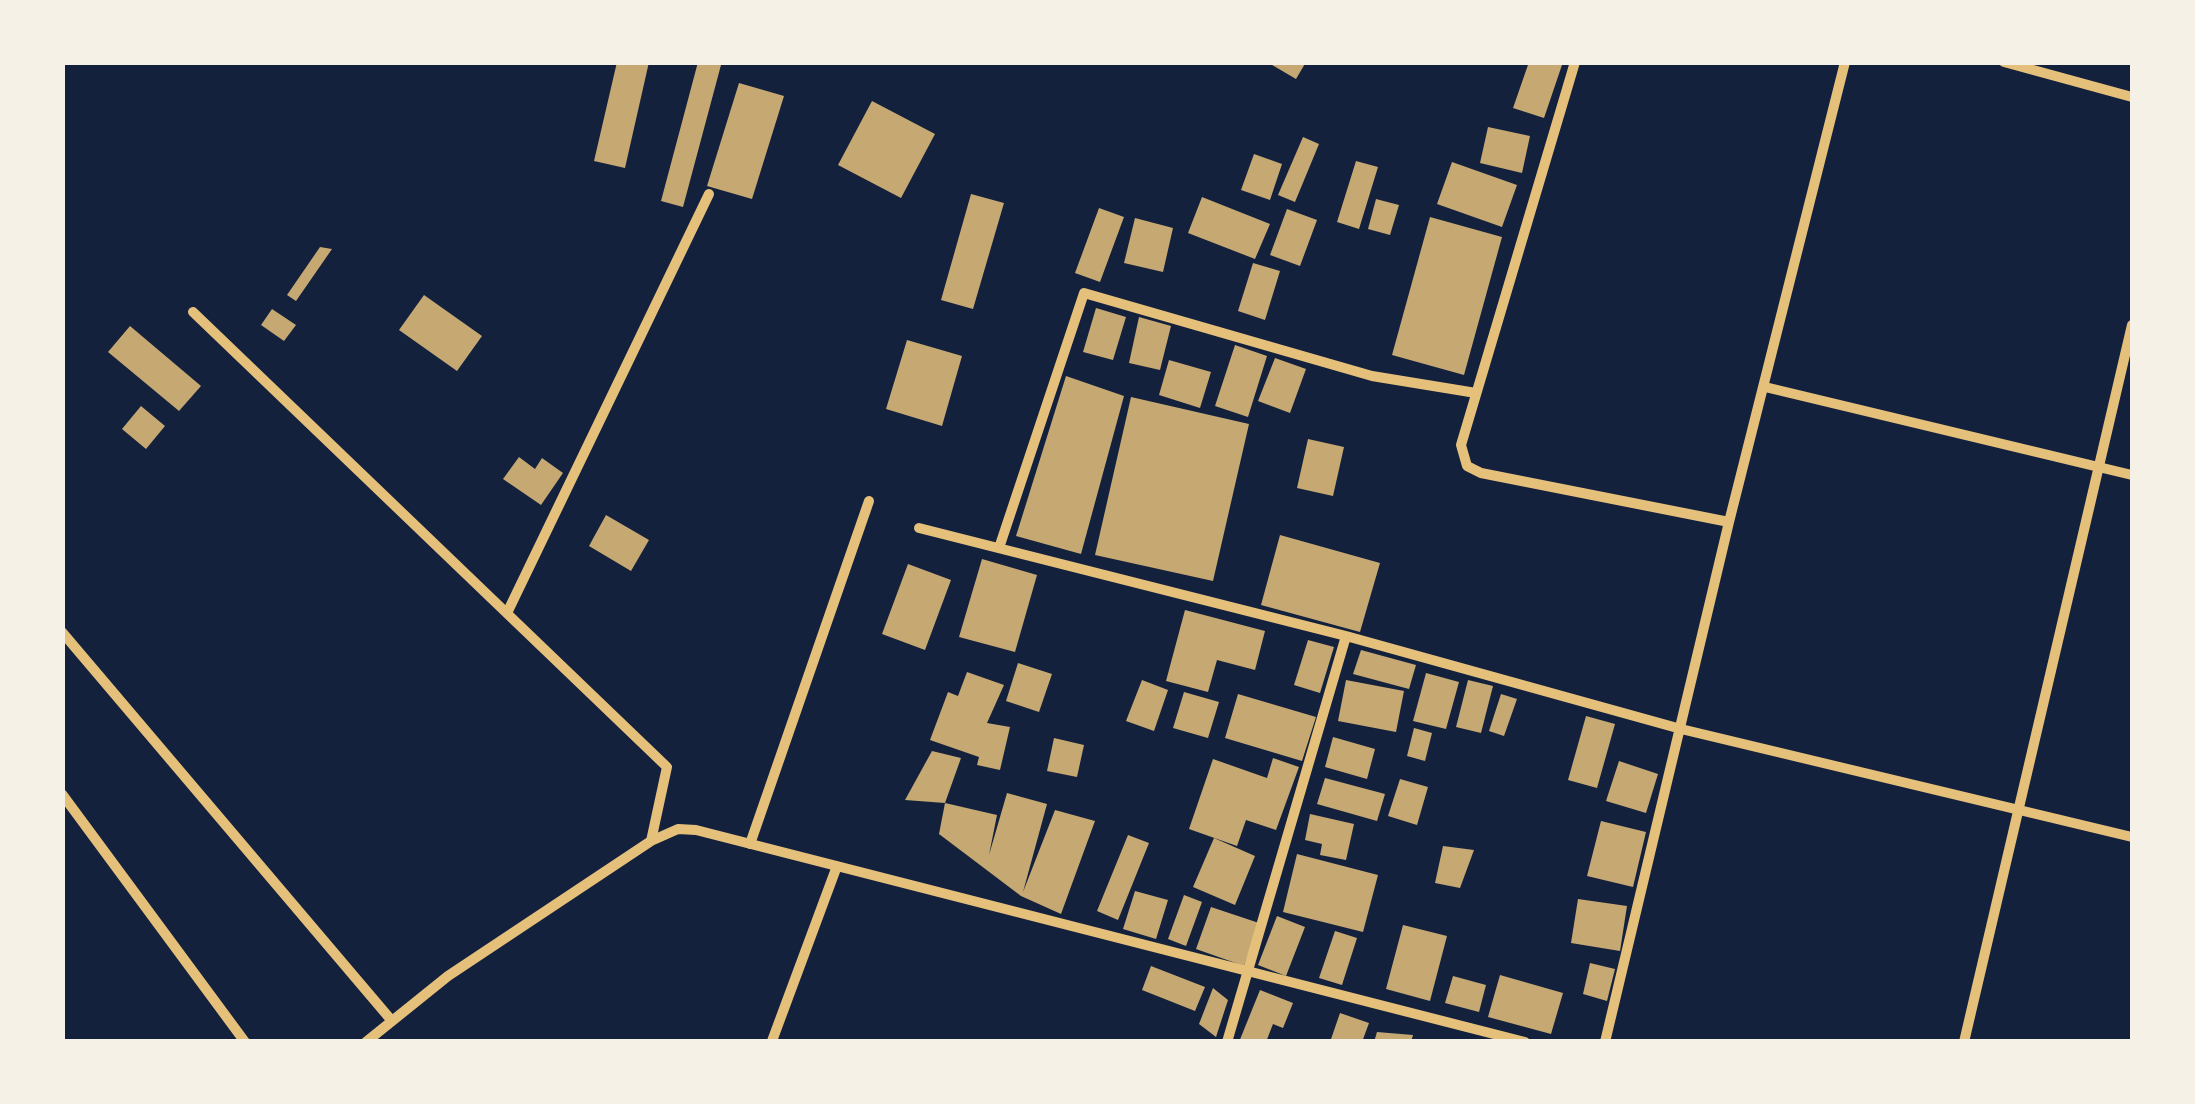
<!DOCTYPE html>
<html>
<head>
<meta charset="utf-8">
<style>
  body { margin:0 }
  #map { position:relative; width:2195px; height:1104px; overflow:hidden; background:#14213d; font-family:"Golos Text",sans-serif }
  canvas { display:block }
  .frame { position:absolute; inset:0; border:65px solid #f6f1e7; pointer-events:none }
</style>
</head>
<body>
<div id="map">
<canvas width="2195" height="1104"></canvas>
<div class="frame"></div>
</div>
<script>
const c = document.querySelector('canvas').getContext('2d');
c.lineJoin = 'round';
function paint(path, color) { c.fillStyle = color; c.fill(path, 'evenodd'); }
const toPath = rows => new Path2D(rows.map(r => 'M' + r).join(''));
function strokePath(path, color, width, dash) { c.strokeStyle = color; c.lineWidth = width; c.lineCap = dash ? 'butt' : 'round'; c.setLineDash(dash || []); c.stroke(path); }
const building = toPath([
  [617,62,649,62,625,168,594,161],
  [698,62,721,65,683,207,661,201],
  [1267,62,1306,62,1296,79],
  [1529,62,1563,62,1544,118,1513,108],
  [739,83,784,96,752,199,707,186],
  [872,101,935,134,901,198,838,165],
  [1488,127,1530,136,1522,173,1480,163],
  [1303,137,1319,144,1295,202,1278,195],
  [1254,154,1282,164,1270,200,1241,190],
  [1356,161,1378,167,1359,229,1337,222],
  [1452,162,1517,185,1502,227,1437,204],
  [971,194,1004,203,973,309,941,300],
  [1202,197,1270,224,1255,259,1188,233],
  [1376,199,1399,205,1390,235,1368,229],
  [1099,208,1124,217,1100,282,1075,273],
  [1287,209,1317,220,1300,266,1270,255],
  [1430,217,1502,237,1464,375,1392,355],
  [1135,218,1173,228,1163,272,1124,263],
  [320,247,332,249,296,301,287,295],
  [1253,263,1280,271,1265,320,1238,311],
  [424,295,482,336,457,371,399,330],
  [1096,308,1126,317,1113,360,1083,352],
  [272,309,296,325,284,341,261,325],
  [1139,317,1171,326,1160,370,1129,363],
  [130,326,201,386,179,411,108,352],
  [907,340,962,356,942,426,886,409],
  [1235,345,1267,356,1248,417,1215,406],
  [1275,358,1306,369,1290,413,1258,401],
  [1169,360,1211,372,1200,408,1159,395],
  [1066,376,1124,396,1081,554,1016,536],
  [1131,397,1249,424,1213,581,1095,555],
  [141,406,165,426,146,449,122,429],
  [1308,439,1344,447,1333,496,1297,488],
  [519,457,535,469,542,458,563,473,541,505,503,479],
  [606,515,649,540,631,571,589,546],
  [1280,535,1380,563,1360,632,1261,605],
  [982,559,1037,575,1015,652,959,637],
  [908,564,951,580,925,650,882,634],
  [1185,610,1265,631,1255,670,1217,660,1208,692,1166,681],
  [1308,640,1334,647,1320,693,1294,685],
  [1361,650,1416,665,1409,689,1353,674],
  [1018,663,1052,674,1039,712,1006,701],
  [967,672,1004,685,987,723,1010,727,1000,770,977,765,979,757,930,740,948,692,958,696],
  [1426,673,1459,682,1446,729,1413,721],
  [1142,680,1168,690,1154,731,1126,721],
  [1346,680,1404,691,1396,732,1338,721],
  [1468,680,1493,686,1481,733,1456,727],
  [1184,692,1219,702,1208,738,1173,728],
  [1238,694,1316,717,1302,761,1225,738],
  [1501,694,1517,699,1504,736,1489,731],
  [1586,716,1615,724,1597,788,1568,780],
  [1414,728,1432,733,1425,761,1407,756],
  [1333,737,1375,749,1367,779,1325,767],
  [1054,738,1084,745,1077,777,1047,771],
  [932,751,961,758,945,803,905,800],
  [1273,758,1299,767,1276,830,1246,820,1237,846,1189,829,1213,759,1267,778],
  [1619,761,1658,774,1646,813,1606,801],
  [1325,778,1385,794,1377,821,1317,804],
  [1400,779,1428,787,1417,825,1388,816],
  [1007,793,1047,804,1023,892,1055,810,1095,821,1061,914,1021,896,939,834,945,803,997,815,989,855],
  [1310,814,1354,824,1346,860,1320,855,1322,844,1305,840],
  [1601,821,1646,832,1633,887,1587,876],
  [1128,835,1149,843,1118,920,1097,911],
  [1214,838,1255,856,1235,905,1193,887],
  [1443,846,1474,850,1460,888,1435,883],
  [1297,854,1378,875,1363,932,1283,912],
  [1135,891,1168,900,1156,939,1123,929],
  [1184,895,1202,902,1186,946,1168,939],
  [1578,899,1627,906,1620,951,1571,943],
  [1211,907,1259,923,1244,966,1196,949],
  [1277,916,1305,927,1286,976,1258,965],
  [1403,925,1447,936,1430,1001,1386,989],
  [1335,931,1357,938,1342,985,1319,978],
  [1590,963,1615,969,1607,1001,1583,994],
  [1151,966,1205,987,1195,1011,1142,990],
  [1500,975,1563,993,1551,1034,1488,1017],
  [1453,976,1486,985,1479,1012,1445,1003],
  [1213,988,1228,1000,1216,1037,1199,1024],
  [1260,990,1293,1003,1283,1028,1273,1024,1266,1042,1239,1042],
  [1340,1013,1369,1023,1362,1042,1330,1042],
  [1377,1032,1413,1035,1411,1042,1374,1042]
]);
const minor = toPath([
  [1575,62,1461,445,1467,466,1481,473,1729,522],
  [2004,62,2132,97],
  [193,312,667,767,651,841],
  [1765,387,2132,475],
  [919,528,1346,636,1681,729,2132,837],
  [999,548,1084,293,1372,376,1476,393],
  [508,611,709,194],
  [62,632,392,1021],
  [62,794,245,1042],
  [750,844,869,501],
  [772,1041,837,866],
  [366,1042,448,976,651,841,678,829,696,830,1525,1042],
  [1227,1042,1346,636],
  [1605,1042,1729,522,1845,62],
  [1964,1042,2132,325]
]);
paint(building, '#c6a872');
strokePath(minor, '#e5c07b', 10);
</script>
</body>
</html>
